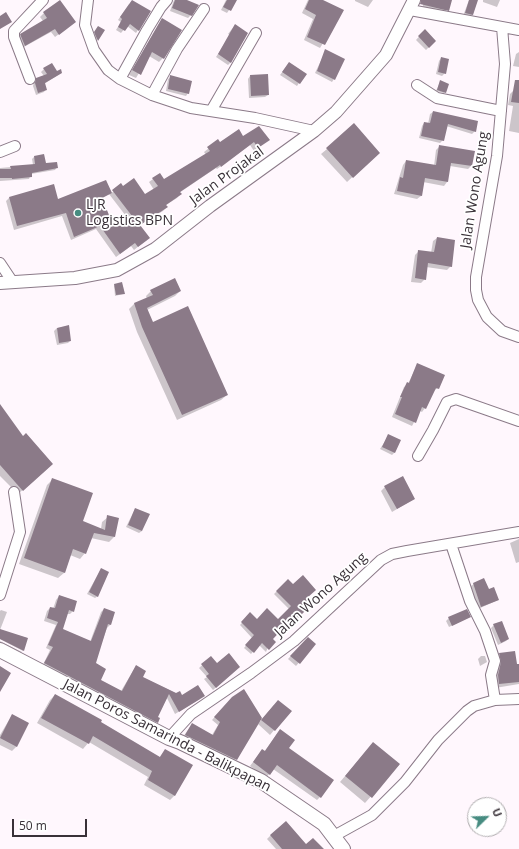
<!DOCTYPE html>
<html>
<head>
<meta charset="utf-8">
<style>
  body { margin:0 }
  #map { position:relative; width:519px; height:849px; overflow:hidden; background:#fff7fd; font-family:"Open Sans",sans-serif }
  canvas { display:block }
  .north { position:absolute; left:467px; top:797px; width:40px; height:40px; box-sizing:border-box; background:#fff; border:1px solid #b0adaf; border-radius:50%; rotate:67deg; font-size:11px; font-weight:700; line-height:16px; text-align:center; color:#393138 }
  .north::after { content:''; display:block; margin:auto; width:14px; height:18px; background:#478c81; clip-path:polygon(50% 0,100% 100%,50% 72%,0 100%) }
  .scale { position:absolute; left:12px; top:819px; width:75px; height:18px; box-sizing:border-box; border:2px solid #393138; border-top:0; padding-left:5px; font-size:12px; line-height:14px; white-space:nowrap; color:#393138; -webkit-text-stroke:3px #fff; paint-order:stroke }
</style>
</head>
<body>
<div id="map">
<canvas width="519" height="849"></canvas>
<div class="north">U</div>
<div class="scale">50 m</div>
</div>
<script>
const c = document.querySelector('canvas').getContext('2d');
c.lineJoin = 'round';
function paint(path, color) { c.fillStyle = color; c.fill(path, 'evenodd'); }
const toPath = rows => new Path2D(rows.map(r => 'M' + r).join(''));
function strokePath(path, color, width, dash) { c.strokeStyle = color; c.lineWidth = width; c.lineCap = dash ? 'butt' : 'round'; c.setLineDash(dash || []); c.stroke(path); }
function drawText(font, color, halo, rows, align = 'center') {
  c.font = font + ' "Open Sans",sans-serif'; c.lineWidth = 3.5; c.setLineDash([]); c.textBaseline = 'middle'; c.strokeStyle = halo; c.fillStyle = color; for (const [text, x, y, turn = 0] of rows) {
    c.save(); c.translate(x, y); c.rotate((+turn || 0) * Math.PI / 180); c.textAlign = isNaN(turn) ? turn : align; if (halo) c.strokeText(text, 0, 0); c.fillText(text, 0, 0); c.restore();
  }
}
const shadow = toPath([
  [174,0,184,0,191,15,188,18,170,11],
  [226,0,236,0,227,13,221,10],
  [308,0,321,0,343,11,320,48,304,40,313,19,302,13],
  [355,0,373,0,368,7,355,1],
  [425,0,451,0,445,13,422,8],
  [469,0,471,0,473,15,470,17,463,16],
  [483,0,500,0,497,7,483,2],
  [129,4,138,30,136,33,127,26,121,33,116,30,121,22,118,20],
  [44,13,75,22,55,37,51,32,22,48,17,40,20,35,43,21,40,17],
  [162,19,163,58,159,62,149,56,136,78,129,75],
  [235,25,231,62,228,65,216,57,230,35,228,34],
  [97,28,103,31,96,41,94,34],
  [425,30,435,41,426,50,416,40],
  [326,50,334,79,332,82,315,73],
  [519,52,519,67,513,66,516,54],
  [441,58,445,73,442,76,436,74,439,61],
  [289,63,299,83,297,86,280,75],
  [44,69,58,75,44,84,46,89,44,92,36,95,33,86,34,82,44,76,41,72],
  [250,76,268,95,265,97,249,98,248,79],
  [171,77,188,93,186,96,166,91,168,79],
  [440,82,445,92,444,93,436,91],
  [513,91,519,92,519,133,509,131,513,106,508,105,510,94],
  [433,112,475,131,472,134,446,126,443,140,440,143,419,138,422,126,424,123,428,124,430,114],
  [243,138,268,140,254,151,250,145,217,169,216,168,179,193,180,194,177,198,166,205,167,207,163,211,140,225,145,241,134,250,131,246,116,257,96,229,71,240,62,216,14,230,6,201,9,198,58,201,111,193,123,187,145,195,154,190,149,182,153,179,164,181,206,155,204,152,218,141,220,143],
  [109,194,129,220,119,227,108,217,101,199],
  [440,146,471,166,468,169,450,166,447,182,444,186,423,182,421,196,417,199,394,194,403,165,406,161,434,166,436,150],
  [327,149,373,158,347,182,321,154],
  [34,157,45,164,57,167,55,170,31,174,29,179,0,181,0,168,33,165,32,159],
  [437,238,451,266,447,270,426,267,425,279,421,283,411,282,415,255,419,251,431,253,433,241],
  [114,285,124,293,123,294,115,296],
  [151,291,180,291,175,296,147,310,152,323,227,395,221,400,177,420,137,332,129,309,134,304,147,299,146,296],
  [68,327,70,341,68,343,57,345,54,331,57,328],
  [417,365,438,388,433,391,425,408,422,412,420,411,412,426,392,417,404,387,408,384],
  [0,406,23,438,48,468,18,494,0,476],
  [389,435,395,452,392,455,380,449],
  [53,479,82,522,101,529,102,522,108,517,114,537,109,542,91,538,85,553,80,559,70,555,64,573,58,578,19,564,47,485],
  [385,487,414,499,392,512,381,491],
  [135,509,142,531,139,533,126,527],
  [519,539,519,562,516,563,510,543],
  [101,569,98,596,95,598,87,594],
  [288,580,296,619,298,621,290,628,286,624,271,639,266,652,259,645,251,654,244,648,252,638,240,625,250,614,257,620,278,620,289,609,274,594],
  [474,584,488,591,498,600,478,609,471,586],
  [59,596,73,611,70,614,67,614,62,630,90,642,101,612,104,609,114,613,110,625,107,628,94,664,100,680,121,691,136,666,142,677,182,696,200,699,175,714,167,698,157,717,157,722,154,725,42,667,50,650,46,648,56,625,44,621,47,611,50,608,53,609,56,600],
  [1,610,7,612,0,630,27,638,23,651,0,639,0,611],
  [470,617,449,627,446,621,449,618],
  [494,625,508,639,506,641,498,645,491,628],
  [308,638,315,644,296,666,288,659],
  [0,641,22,652,20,653,0,643],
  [500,654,516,665,519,665,519,684,495,688,496,658],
  [481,656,485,656,487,662,480,666,478,659],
  [211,657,217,665,239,667,213,690,204,679,207,677,199,668],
  [55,695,159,758,165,750,175,795,170,800,144,785,148,777,89,742,83,749,37,723,50,700],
  [233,697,236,759,233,762,183,737,192,724,212,735,218,725,212,720],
  [274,705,290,711,270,735,258,724],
  [12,715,28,723,16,747,12,751,0,745,0,735],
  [277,734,320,797,317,800,273,769,266,778,250,766,259,754,264,752],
  [368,749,399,765,365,803,340,782],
  [271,835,306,846,315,849,276,849,267,839]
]);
const building = toPath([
  [60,0,76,22,59,35,55,29,25,46,20,34,47,18,43,12],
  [132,0,151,11,139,31,130,24,125,31,118,27,122,19,120,17],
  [175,0,187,0,199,5,192,16,172,8],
  [227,0,237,0,231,11,223,7],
  [309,0,323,0,344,10,325,45,307,37,316,15,305,9],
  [421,0,452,0,449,11,420,4],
  [469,0,478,0,473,15,465,13],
  [6,12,12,22,0,29,0,16],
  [162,18,182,30,164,59,152,52,141,75,132,70],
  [235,24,248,33,231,63,218,54],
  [98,26,105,30,98,41,94,32],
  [425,29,436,41,429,48,418,36],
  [325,49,345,59,335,80,317,71],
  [441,57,449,59,446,74,438,72],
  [289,62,307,74,300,84,282,72],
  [52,63,57,71,61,69,62,73,45,83,47,90,38,93,35,83,36,78,47,74,43,68],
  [268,74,269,95,251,96,250,75],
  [170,75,192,81,189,94,168,89],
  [440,80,449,84,446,93,437,90],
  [515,80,519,80,519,103,511,102],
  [433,111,478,121,476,132,448,124,444,141,421,136,424,122,430,123],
  [354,123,380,153,353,178,326,148],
  [259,126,270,140,258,148,254,142,221,167,220,165,180,192,182,194,166,205,168,207,140,225,150,238,138,247,135,243,120,254,100,226,74,237,66,213,17,226,9,197,54,184,58,199,106,180,112,193,102,198,109,215,110,214,119,226,132,216,112,190,121,183,123,186,134,178,145,194,158,186,152,178,160,173,164,179,210,151,207,147,218,139,220,142,239,129,243,136],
  [439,145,475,151,472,166,451,163,448,182,425,178,422,196,397,191,400,177,403,178,406,160,436,165],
  [44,154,46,163,57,162,58,168,32,173,32,177,12,179,12,178,0,178,0,169,11,169,10,166,35,164,34,156],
  [437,237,455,240,452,267,428,263,426,280,415,278,418,250,434,252],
  [175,278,181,291,147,308,153,322,188,306,228,395,182,415,142,327,134,303,153,295,150,290],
  [122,282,125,294,116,295,114,284],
  [69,325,71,341,59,343,57,328],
  [417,363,445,375,439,389,436,388,426,409,422,407,416,423,395,414,402,397,400,397,407,382,409,383],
  [0,404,23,436,26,433,53,464,23,491,0,465],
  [388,434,401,440,395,453,382,447],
  [403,476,415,499,397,509,384,486],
  [52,478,93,493,83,521,105,530,107,515,119,518,115,537,94,533,86,554,73,549,65,573,24,558],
  [135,508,150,514,142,531,128,525],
  [101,568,109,572,98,597,89,592],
  [303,575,316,590,307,598,312,604,297,619,299,621,293,627,289,622,273,639,276,642,269,650,262,643,254,653,245,645,254,635,241,622,250,612,257,619,267,608,278,619,291,606,276,591,288,579,293,584],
  [484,578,489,589,494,587,499,600,481,607,473,583],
  [59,595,77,601,74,612,69,610,63,629,91,641,104,608,115,612,111,625,108,624,96,663,106,669,101,680,122,691,136,665,146,671,143,677,176,693,180,691,182,695,198,685,205,696,179,712,169,694,158,717,160,718,158,723,44,663,53,647,48,645,58,622,47,618,50,607,55,608],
  [467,609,471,617,452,626,448,617],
  [502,621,509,639,501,643,493,624],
  [0,629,28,638,24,651,0,639],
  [308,637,316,644,300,664,290,656],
  [515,651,517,664,519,664,519,682,499,684,498,675,501,662,499,653],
  [229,653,240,667,216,688,206,676,209,674,201,664,211,656,217,663],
  [0,666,11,673,0,692],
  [244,689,262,718,237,760,185,735,192,723,213,735,220,722,214,717,232,697],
  [55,694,102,720,101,722,160,757,165,749,193,765,175,796,148,780,152,771,93,736,89,744,41,718],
  [278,700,292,711,275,731,261,720],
  [12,714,29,723,17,747,0,738],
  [280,729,295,740,289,748,334,780,321,798,277,765,270,775,253,762,262,749,265,751],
  [373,742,400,764,372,798,345,776],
  [286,821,306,844,313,838,324,849,282,849,270,835]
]);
const minor = toPath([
  [88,0,85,25,94,50,108,70,120,79,152,95,191,108,255,118,314,131],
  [410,10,519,30],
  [502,27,505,64,497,156,476,277,476,290,478,300,487,317,502,331,519,337],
  [30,79,14,37,14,31,43,0],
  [120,79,147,30,161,7,167,0],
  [417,85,437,98,501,111],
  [152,95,177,49,204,9],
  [211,111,256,33],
  [0,152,15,146],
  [0,263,12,281],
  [418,456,433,430,447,402,456,399,519,421],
  [451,544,470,601,485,631,495,661,491,675,495,700],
  [0,595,20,532,14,492],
  [169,738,191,714,251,673,294,641,381,560,392,554,407,551,519,532],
  [334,836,372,815,405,782,438,740,467,711,474,706,495,700,519,699]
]);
const major = toPath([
  [0,283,75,278,117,270,155,249,210,206,314,131,336,112,386,55,414,0]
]);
const highway = toPath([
  [0,650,169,738,180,742,261,781,324,824,343,849]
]);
const markers = [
  [78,213,4,"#478c81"]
];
const streetNames = [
  ["Jalan Projakal",227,176,-36],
  ["Jalan Wono Agung",475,190,-81],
  ["Jalan Wono Agung",321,595,-42],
  ["Jalan Poros Samarinda - Balikpapan",167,736,27]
];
const poiNames = [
  ["LJR",86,205],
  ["Logistics BPN",86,221]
];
paint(shadow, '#0003');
paint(building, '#8b7a88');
strokePath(minor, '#8b7a88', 12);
strokePath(major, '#8b7a88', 14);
strokePath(highway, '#8b7a88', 16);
strokePath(minor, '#fff', 10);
strokePath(major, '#fff', 12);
strokePath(highway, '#fff', 14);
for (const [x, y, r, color] of markers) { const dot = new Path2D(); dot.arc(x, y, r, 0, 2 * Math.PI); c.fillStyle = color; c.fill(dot); strokePath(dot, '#fff', 1.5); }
drawText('14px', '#393138', '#fff', streetNames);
drawText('14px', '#393138', '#fff', poiNames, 'left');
</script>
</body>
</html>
